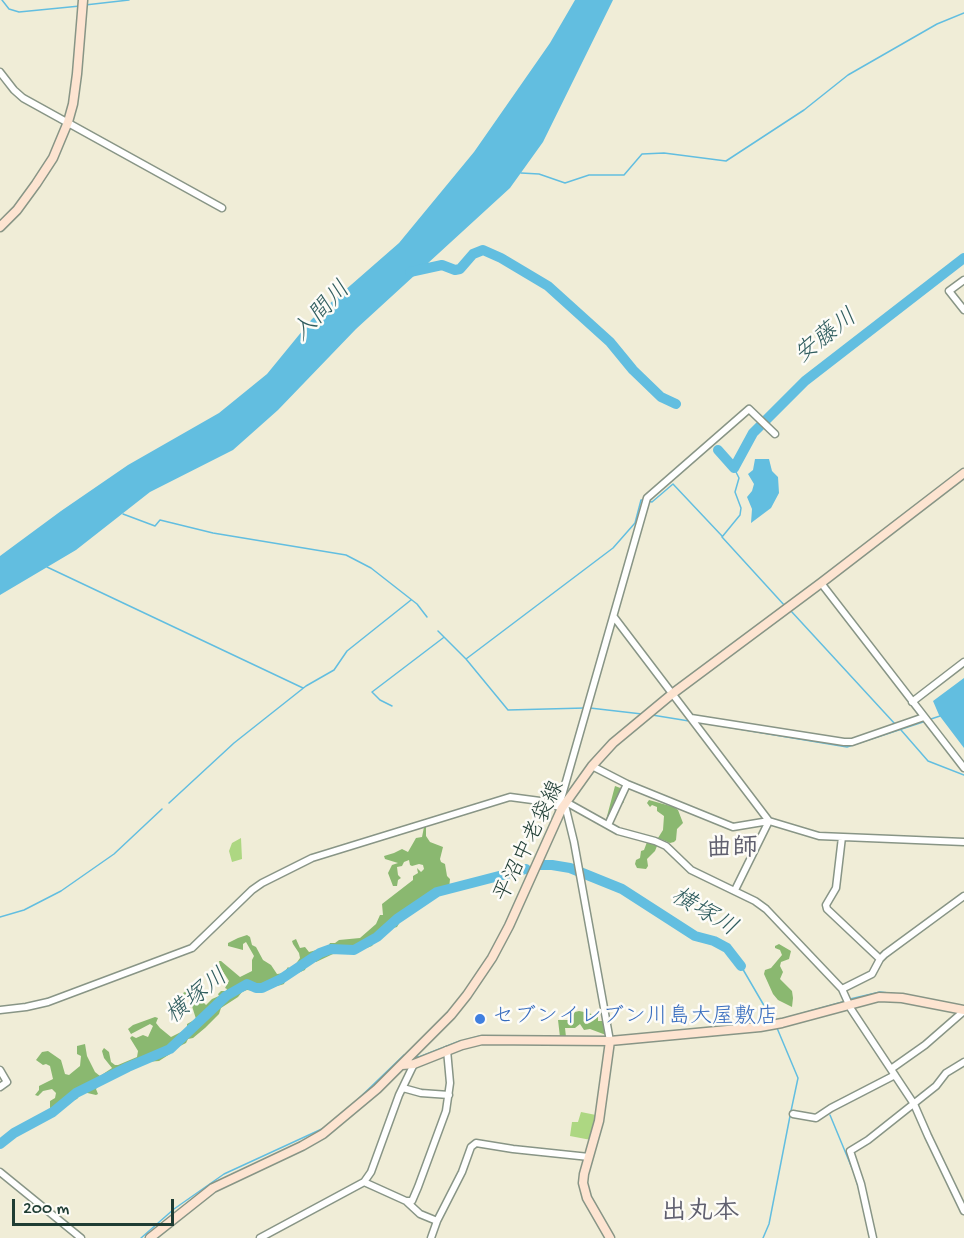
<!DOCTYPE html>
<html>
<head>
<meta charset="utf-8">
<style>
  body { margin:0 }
  #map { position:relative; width:964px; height:1238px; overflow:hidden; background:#f0edd7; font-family:"Gochi Hand",sans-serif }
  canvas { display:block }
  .scale { position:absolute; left:12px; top:1199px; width:162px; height:27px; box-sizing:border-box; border:3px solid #1f3d34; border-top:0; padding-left:8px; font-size:18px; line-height:21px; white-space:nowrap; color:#1f3d34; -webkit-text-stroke:4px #fdfcf7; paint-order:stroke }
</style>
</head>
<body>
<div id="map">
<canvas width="964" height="1238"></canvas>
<div class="scale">200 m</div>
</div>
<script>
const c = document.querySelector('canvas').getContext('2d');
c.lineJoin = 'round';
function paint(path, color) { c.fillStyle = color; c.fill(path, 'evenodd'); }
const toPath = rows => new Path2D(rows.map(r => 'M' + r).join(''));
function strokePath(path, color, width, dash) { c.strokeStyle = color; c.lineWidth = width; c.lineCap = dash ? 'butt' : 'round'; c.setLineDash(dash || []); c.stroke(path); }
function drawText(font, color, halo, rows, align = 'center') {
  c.font = font + ' "Gochi Hand","Klee One",sans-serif'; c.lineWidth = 5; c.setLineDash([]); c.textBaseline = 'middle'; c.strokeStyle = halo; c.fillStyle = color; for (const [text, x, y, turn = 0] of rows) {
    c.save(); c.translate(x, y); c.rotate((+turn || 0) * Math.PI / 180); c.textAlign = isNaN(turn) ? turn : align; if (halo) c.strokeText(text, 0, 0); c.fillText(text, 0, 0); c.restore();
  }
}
const green = toPath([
  [241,838,242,859,232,862,229,851,232,843],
  [581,1112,596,1115,591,1140,570,1136,572,1122,578,1122]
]);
const forest = toPath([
  [615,786,623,789,622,798,624,802,619,807,618,813,609,821,606,820],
  [649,800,674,807,678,810,683,823,677,829,676,840,674,842,670,843,658,838,663,830,664,816,657,811,657,807,652,805,650,807,647,803],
  [424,827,426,827,426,836,430,842,443,847,440,859,441,862,445,864,447,876,450,879,449,889,444,889,443,892,430,899,414,913,402,918,397,927,389,929,381,937,373,938,374,943,372,946,355,952,343,951,333,954,316,962,311,961,307,964,305,970,286,978,284,984,281,985,256,991,247,990,242,992,238,997,221,1008,219,1014,205,1028,193,1038,188,1039,186,1043,172,1050,170,1054,159,1061,146,1062,116,1073,104,1084,99,1085,96,1089,98,1094,96,1095,83,1092,77,1099,69,1102,63,1099,50,1109,50,1101,55,1098,56,1093,52,1089,43,1091,38,1096,35,1095,39,1090,39,1086,53,1079,50,1066,46,1064,43,1065,36,1060,42,1052,48,1051,61,1060,65,1074,69,1075,80,1066,81,1056,77,1054,77,1046,85,1044,87,1056,95,1072,100,1076,112,1068,104,1058,102,1051,104,1048,109,1052,111,1062,115,1065,118,1065,137,1057,138,1051,130,1038,132,1036,136,1038,143,1035,148,1037,153,1026,150,1024,131,1034,128,1029,133,1025,155,1017,158,1018,156,1023,160,1028,171,1037,187,1029,187,1024,196,1019,192,1006,194,1001,189,995,185,997,183,993,187,991,191,993,197,1002,204,1003,206,1005,212,999,219,996,218,994,221,991,226,991,227,989,225,988,229,981,220,967,219,961,221,961,240,977,252,971,252,960,254,956,246,942,243,944,243,950,228,946,228,943,238,938,247,935,250,937,252,945,256,947,263,960,271,965,277,974,284,973,288,967,290,969,293,968,300,958,299,953,293,944,292,941,296,939,300,948,305,947,309,952,328,947,330,943,335,943,339,940,360,938,376,924,380,915,383,915,382,904,413,880,413,876,418,873,417,868,421,872,424,869,423,865,419,864,412,866,410,865,409,860,404,862,402,866,397,867,398,875,401,878,398,880,397,886,393,886,388,873,392,865,398,863,385,859,384,856,394,853,402,849,408,852,416,838,422,837],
  [647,842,655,843,657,846,655,851,647,859,648,866,646,869,637,868,635,864,636,860,640,858,641,851,644,850],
  [779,944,791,951,789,959,781,962,780,966,783,972,780,979,792,991,793,998,792,1007,778,1000,773,994,764,974,765,970,771,968,782,955,780,950,775,948,775,946],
  [579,1011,589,1013,598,1017,598,1021,603,1021,603,1024,605,1024,606,1035,590,1029,584,1030,580,1024,575,1028,565,1028,566,1037,560,1037,558,1020,570,1020,575,1012]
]);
const water = toPath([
  [575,0,613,0,543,142,510,188,356,329,278,410,233,450,150,492,76,550,0,595,0,556,61,511,128,465,219,413,267,374,312,319,399,243,474,152,550,43],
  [755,459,769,459,772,471,778,477,779,493,771,508,751,523,752,509,747,497,752,491,754,484,748,474,753,470],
  [964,678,964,748,939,715,933,701]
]);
const stream = toPath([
  [2,0,9,9,19,12,80,6],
  [85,5,129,0],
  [521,173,539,174,565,183,589,175,624,175,642,154,664,153,726,161,804,110,848,75,937,24,964,13],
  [734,468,739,478,735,492,741,508,740,515,722,537,785,606],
  [648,501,652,502,673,484,722,536],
  [123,514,155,526,160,520,213,533,346,555,371,568,417,604,427,617],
  [47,567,303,688],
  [791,611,895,724],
  [438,631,466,659,508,710,585,708],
  [466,659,613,548,635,523,641,500,643,500],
  [392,706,380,700,372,692,443,638],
  [590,708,642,714],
  [652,715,689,721],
  [931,719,940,716],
  [697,722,847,747,926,721],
  [901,730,928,761,964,775],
  [169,803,234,743,306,686,334,670,347,651,411,600],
  [0,917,24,910,61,891,114,854,162,809],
  [741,966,773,1021],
  [850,999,880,992,898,994],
  [778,1020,846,1001],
  [777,1028,798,1078,791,1111],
  [465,1040,480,1036],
  [414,1056,419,1057,460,1041],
  [353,1104,404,1055,406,1055],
  [830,1115,854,1173,861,1196],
  [141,1238,174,1209,224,1174,324,1128],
  [763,1238,769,1224,790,1116]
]);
const river = toPath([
  [410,272,442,265,455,270,460,269,473,254,483,250,501,258,548,286,610,342,633,370,661,397,676,404],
  [718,450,734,468,753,433,805,381,964,258],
  [540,865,552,865,570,868,622,889,695,936,714,941,727,948,741,966],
  [0,1144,14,1133,53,1112,76,1093,128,1067,170,1049,226,996,247,984,256,988,262,988,281,979,320,953,331,949,354,950,377,937,397,919,437,892,526,869]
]);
const street = toPath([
  [0,72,14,90,23,98,222,208],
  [964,280,949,291,964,310],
  [821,583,964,768],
  [614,617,769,821,735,890],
  [912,702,964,662],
  [691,718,844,742,852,742,924,717],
  [592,766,627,784,733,827,769,821,819,836,964,842],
  [566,802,618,831,655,841,666,846,691,870,755,901,766,909,842,989,851,1009,914,1104,928,1136,964,1211],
  [565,805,574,842,610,1041],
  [559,806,647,498,749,409,775,434],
  [608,825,627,784],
  [842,837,836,888,826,905,827,909,880,959],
  [842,989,872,974,880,959,885,954,964,896],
  [0,1010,26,1007,48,1002,192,948,252,890,262,883,312,858,510,797,540,801,562,808],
  [891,1069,925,1045,964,1011],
  [0,1070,7,1082,0,1087],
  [403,1088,421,1093,449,1095],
  [793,1114,816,1118,831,1108,895,1075],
  [0,1172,81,1238],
  [364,1182,406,1201,420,1214,437,1221],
  [406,1201,412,1201,418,1187,446,1111,450,1083,447,1050],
  [260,1238,364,1182,371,1172,399,1095,414,1064],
  [431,1238,437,1221,462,1172,471,1147,476,1143,513,1149,589,1157],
  [873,1238,861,1184,850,1151,868,1140,936,1086,946,1073,964,1062]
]);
const secondary = toPath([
  [0,227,17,210,36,184,53,158,68,122,73,104,77,74,83,0],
  [610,1041,599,1121,584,1174,583,1183,587,1198,610,1238],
  [402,1065,414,1064,462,1045,482,1040,610,1041,760,1027,782,1023,879,997,902,998,964,1010],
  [150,1238,213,1188,302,1146,323,1134,377,1089,451,1015,467,995,492,958,509,926,562,808,592,766,613,743,672,694,821,583,964,473]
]);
const markers = [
  [480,1019,6,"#3f7fe0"]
];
const streetNames = [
  ["平沼中老袋線",531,842,-64]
];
const shopNames = [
  ["セブンイレブン川島大屋敷店",492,1019]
];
const waterNames = [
  ["入間川",323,313,-47],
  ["安藤川",827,338,-38],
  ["横塚川",703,914,31],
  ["横塚川",198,998,-39]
];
const quarterNames = [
  ["曲師",732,851],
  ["出丸本",700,1214]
];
paint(green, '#add782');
paint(forest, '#8ab870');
paint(water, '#62bee0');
strokePath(stream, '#62bee0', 1.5);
strokePath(river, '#62bee0', 10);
strokePath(street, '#889586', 9);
strokePath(secondary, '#889586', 11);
strokePath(street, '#fff', 6);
strokePath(secondary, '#fde4d1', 8);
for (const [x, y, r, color] of markers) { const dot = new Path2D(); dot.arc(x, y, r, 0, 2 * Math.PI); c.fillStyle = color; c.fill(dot); strokePath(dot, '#fdfcf7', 2); }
drawText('22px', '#1f3d34', '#fdfcf7', streetNames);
drawText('22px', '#366cbe', '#fdfcf7', shopNames, 'left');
drawText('italic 24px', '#305d5f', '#fdfcf7', waterNames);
drawText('bold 26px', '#60606f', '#fdfcf7', quarterNames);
</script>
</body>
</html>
